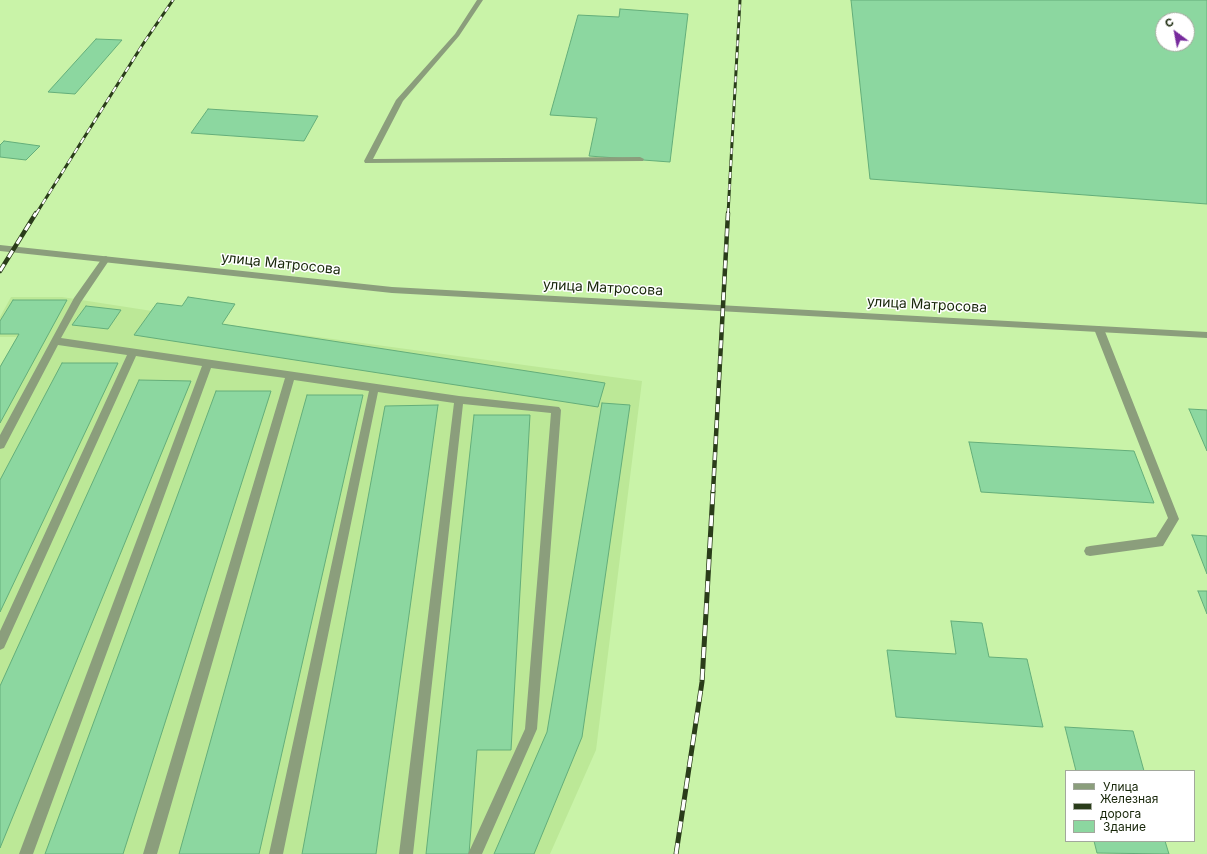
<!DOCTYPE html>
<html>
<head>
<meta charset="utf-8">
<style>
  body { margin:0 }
  #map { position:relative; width:1207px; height:854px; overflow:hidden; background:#c9f3a8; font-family:Inter,sans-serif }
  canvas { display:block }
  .legend { position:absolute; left:1065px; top:770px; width:130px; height:72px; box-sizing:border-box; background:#fff; border:1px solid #a2a89c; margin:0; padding:5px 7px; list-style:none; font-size:12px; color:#162508 }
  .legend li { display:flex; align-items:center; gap:8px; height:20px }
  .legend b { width:20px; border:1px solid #a2a89c }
  .north { position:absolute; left:1155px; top:12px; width:40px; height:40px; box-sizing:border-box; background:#fff; border:1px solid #a2a89c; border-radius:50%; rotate:328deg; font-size:11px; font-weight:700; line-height:16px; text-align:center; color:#162508 }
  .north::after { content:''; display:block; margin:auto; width:14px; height:18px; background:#772b9d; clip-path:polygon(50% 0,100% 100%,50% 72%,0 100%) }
</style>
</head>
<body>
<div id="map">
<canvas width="1207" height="854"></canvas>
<ul class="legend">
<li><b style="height:5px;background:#8b9e7c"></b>Улица</li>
<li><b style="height:5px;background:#2a3c1a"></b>Железная дорога</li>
<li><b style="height:11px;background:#8cd7a0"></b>Здание</li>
</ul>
<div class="north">С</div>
</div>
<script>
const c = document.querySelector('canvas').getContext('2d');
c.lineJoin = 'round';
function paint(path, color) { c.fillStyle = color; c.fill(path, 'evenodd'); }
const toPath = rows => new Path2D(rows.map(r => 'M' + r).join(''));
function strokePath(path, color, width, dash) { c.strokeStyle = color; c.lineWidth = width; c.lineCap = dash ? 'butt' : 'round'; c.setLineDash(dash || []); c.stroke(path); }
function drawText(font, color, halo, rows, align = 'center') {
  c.font = font + ' Inter,sans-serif'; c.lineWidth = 3; c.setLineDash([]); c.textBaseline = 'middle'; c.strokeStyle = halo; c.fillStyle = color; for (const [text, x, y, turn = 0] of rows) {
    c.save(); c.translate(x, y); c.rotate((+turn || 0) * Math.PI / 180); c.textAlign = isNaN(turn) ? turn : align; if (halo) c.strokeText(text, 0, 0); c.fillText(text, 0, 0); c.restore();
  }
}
const built = toPath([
  [11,297,62,297,152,311,222,324,642,381,596,750,550,854,0,854,0,366,17,337,0,337,0,317]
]);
const building = toPath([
  [851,0,1207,0,1207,204,870,179,851,0],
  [1163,20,1187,20,1187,44,1163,44,1163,20],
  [620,9,688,14,670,162,589,156,597,118,550,115,578,15,619,17,620,9],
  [96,39,122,40,75,94,48,92,96,39],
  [208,109,318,116,304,141,191,133,208,109],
  [4,141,40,146,26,160,0,157,0,145,4,141],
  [188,297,235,304,222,324,605,383,598,407,134,335,157,303,182,306,188,297],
  [13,300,67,300,0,423,0,367,19,334,0,334,0,321,13,300],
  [86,306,121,310,108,329,72,325,86,306],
  [62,363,118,363,0,612,0,480,62,363],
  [139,380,191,381,0,848,0,686,139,380],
  [216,391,271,391,123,854,45,854,216,391],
  [307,395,363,395,259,854,179,854,307,395],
  [602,403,630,405,582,737,534,854,494,854,547,732,602,403],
  [438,405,376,854,302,854,385,406,438,405],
  [1189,409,1207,410,1207,451,1189,409],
  [474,415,530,415,511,750,477,750,469,854,426,854,474,415],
  [969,442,1134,451,1154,503,981,492,969,442],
  [1192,535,1207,536,1207,574,1192,535],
  [1198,591,1207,591,1207,614,1198,591],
  [951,621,982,623,989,657,1027,659,1043,727,896,717,887,650,956,654,951,621],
  [1065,727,1133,731,1144,771,1076,771,1065,727],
  [1094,841,1165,841,1169,854,1097,853,1094,841]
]);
const service = toPath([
  [477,0,483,0,459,36,403,101,373,159,640,157,644,159,643,161,365,163,364,161,396,100,455,34,477,0],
  [106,256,110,259,81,302,61,338,459,396,559,407,561,410,537,729,482,854,468,854,525,729,551,413,463,404,413,854,399,854,454,403,378,392,283,854,269,854,369,391,294,380,157,854,143,854,285,378,211,368,33,854,19,854,202,366,136,356,4,648,0,650,0,631,127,355,58,345,4,448,0,449,0,435,74,298,103,257,106,256],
  [1099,326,1104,329,1179,519,1163,546,1090,556,1086,555,1084,551,1086,547,1090,546,1156,537,1168,518,1094,329,1099,326]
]);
const minor = toPath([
  [0,245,392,287,1207,332,1207,338,392,293,0,251,0,245]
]);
const railFar2 = toPath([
  [36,214,143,44,173,0],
  [728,214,740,0]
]);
const railFar1 = toPath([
  [0,271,36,213],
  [713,492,728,213]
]);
const rail = toPath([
  [676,854,702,682,713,491]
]);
const streetNames = [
  ["улица Матросова",281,264,6],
  ["улица Матросова",603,288,3],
  ["улица Матросова",927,305,3]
];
paint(built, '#bce897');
paint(building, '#8cd7a0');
strokePath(building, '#64ae7a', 1);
paint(service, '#8b9e7c');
paint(minor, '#8b9e7c');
strokePath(railFar2, '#2a3c1a', 3);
strokePath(railFar1, '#2a3c1a', 4.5);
strokePath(rail, '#2a3c1a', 5);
strokePath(railFar2, '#fff', 2, [6]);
strokePath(railFar1, '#fff', 3, [8]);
strokePath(rail, '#fff', 3.5, [11]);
drawText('14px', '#162508', '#fff', streetNames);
</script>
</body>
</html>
